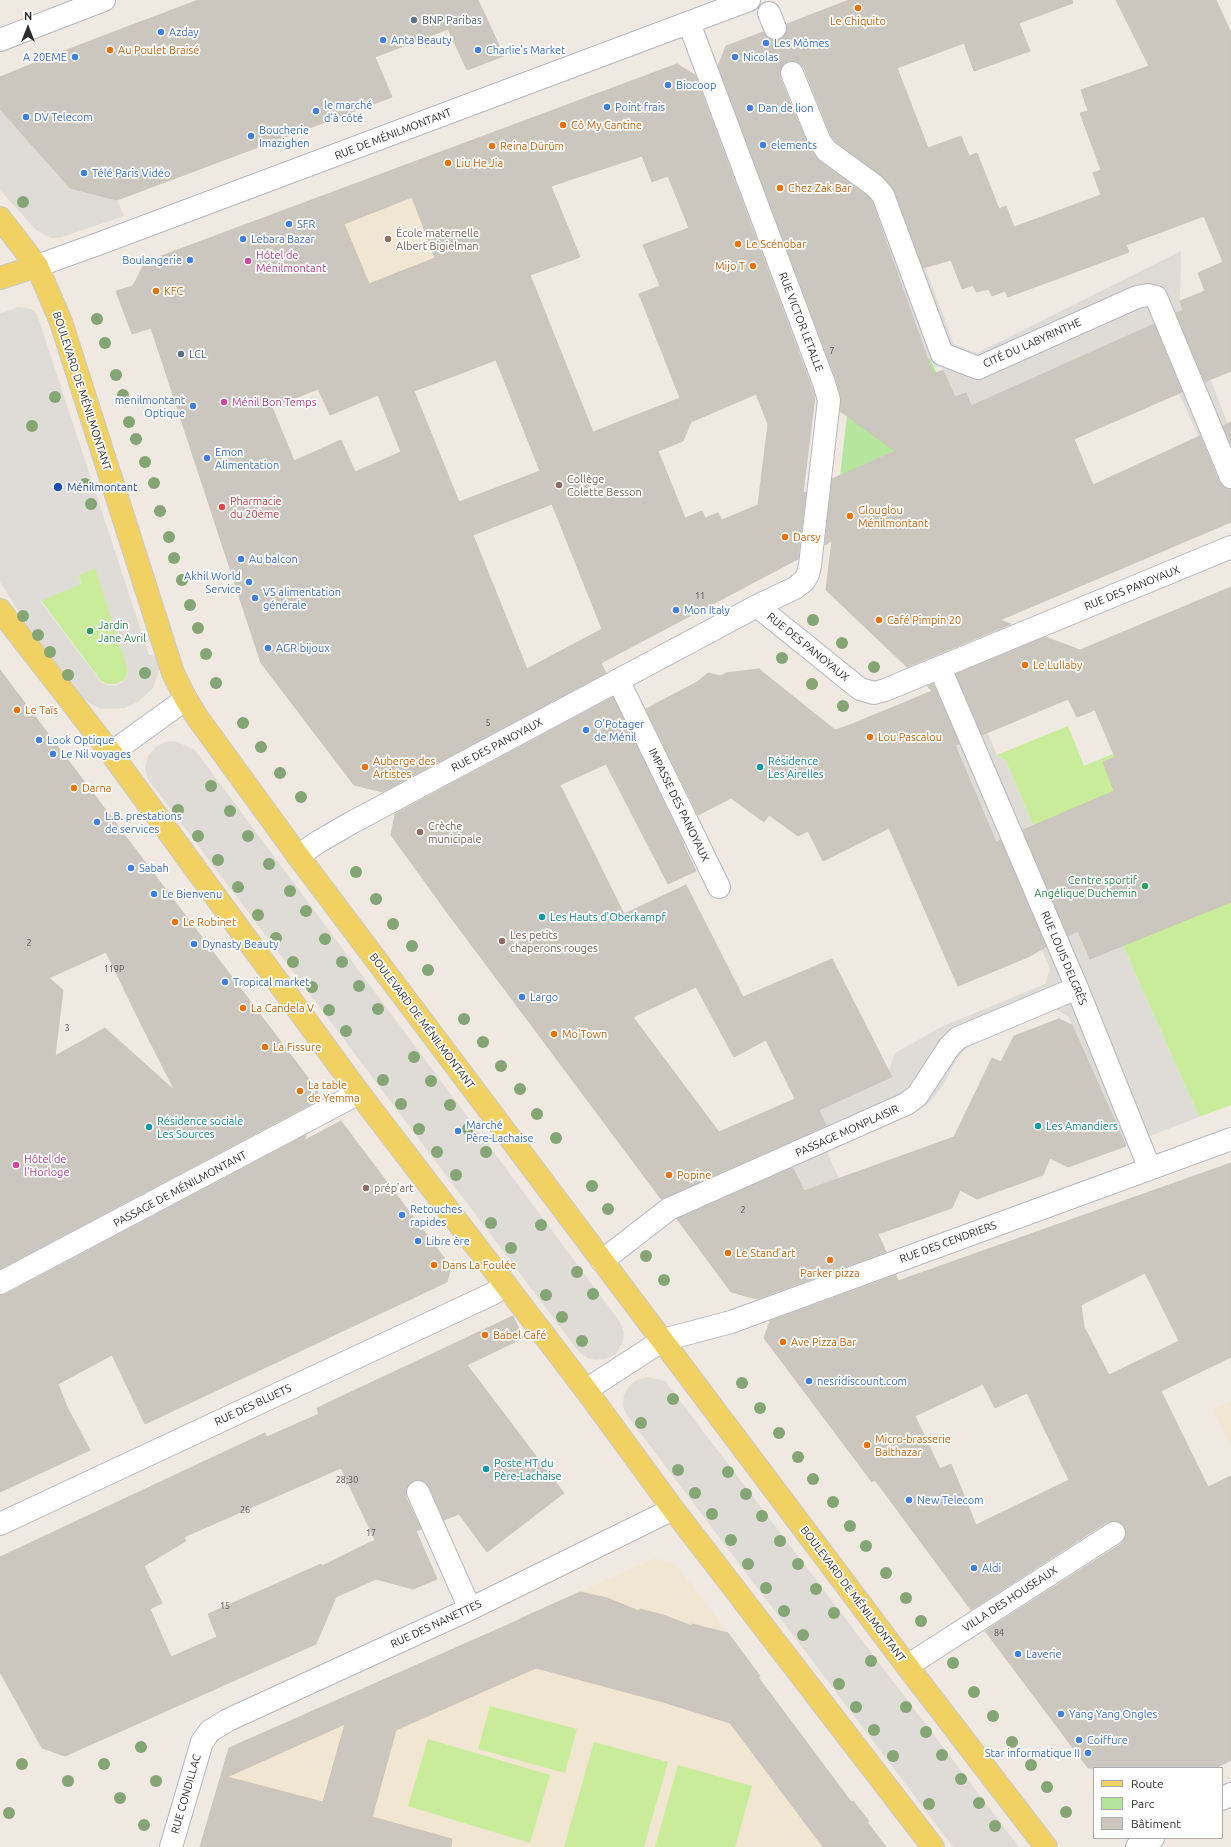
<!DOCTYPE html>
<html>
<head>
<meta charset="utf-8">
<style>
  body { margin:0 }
  #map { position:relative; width:1231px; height:1847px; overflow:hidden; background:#efe9e1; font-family:Ubuntu,sans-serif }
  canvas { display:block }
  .legend { position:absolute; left:1093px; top:1767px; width:130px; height:72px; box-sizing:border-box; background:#fff; border:1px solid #ababab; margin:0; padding:5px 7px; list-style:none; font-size:12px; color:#2e2e2e }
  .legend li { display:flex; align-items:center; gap:8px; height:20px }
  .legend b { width:20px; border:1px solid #ababab }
  .north { position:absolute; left:8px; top:8px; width:40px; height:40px; -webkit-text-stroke:3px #fff; paint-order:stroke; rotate:0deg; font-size:11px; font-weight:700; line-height:16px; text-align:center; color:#2e2e2e }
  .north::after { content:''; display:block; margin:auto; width:14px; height:18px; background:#2e2e2e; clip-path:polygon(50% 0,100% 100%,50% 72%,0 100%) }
</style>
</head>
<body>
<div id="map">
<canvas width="1231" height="1847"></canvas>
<ul class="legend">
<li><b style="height:5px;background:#f2d163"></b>Route</li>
<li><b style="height:11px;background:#b6e59e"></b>Parc</li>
<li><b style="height:11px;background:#cbc7bf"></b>Bâtiment</li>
</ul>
<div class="north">N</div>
</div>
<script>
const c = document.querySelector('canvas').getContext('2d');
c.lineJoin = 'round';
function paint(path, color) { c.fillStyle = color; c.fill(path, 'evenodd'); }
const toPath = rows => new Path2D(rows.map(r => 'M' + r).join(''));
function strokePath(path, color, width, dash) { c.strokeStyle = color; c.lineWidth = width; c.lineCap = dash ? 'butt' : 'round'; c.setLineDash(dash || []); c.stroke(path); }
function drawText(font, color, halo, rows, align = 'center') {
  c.font = font + ' Ubuntu,sans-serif'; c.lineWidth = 3.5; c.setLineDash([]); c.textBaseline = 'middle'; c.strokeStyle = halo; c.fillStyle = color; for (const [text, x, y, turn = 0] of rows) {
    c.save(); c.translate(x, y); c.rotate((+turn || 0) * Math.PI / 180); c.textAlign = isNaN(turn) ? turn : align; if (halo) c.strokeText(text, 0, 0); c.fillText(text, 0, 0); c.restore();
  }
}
const education = toPath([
  [429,157,465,246,380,308,369,284,336,295,299,205],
  [1231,1401,1231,1447,1213,1410],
  [655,1558,674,1563,700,1595,760,1676,758,1677,852,1802,853,1801,869,1821,868,1823,886,1847,201,1847,229,1748,536,1612]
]);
const green = toPath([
  [930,358,957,421,840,476,847,416,905,370]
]);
const pitch = toPath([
  [95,566,128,669,127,675,124,680,115,684,107,684,101,681,40,599,81,583,78,575],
  [1231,704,1231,1105,1199,1117,1123,946,1090,959,1006,761,997,755,1068,726,1084,766],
  [490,1706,577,1729,565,1773,478,1749],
  [428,1739,550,1775,530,1843,408,1806],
  [594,1742,668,1762,644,1847,564,1847],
  [678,1765,752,1786,735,1847,655,1847]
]);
const plaza = toPath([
  [784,25,810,92,812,91,827,133,885,177,895,187,954,344,977,353,1181,251,1180,301,1231,432,1231,518,1205,452,1149,326,971,406,955,397,943,369,941,367,934,367,930,358,928,359,869,196,856,192,815,159,766,31],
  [0,109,55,170,117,200,124,216,59,238,51,238,36,230,0,190],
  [18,307,32,309,37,314,149,655,159,656,160,669,153,688,138,702,125,708,101,709,83,699,28,626,0,582,0,314],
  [95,568,128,670,127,676,124,681,115,686,107,685,101,682,40,601,81,584,78,576],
  [964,677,997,755,1006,761,1090,959,1123,946,1199,1117,1119,1148,1104,1098,1068,1016,1055,1009,982,1040,969,1047,958,1057,941,1088,927,1105,913,1113,827,1152,840,1181,743,1210,688,1234,661,1199,826,1127,819,1110,892,1078,889,1070,895,1053,941,1027,1045,984,1050,969,931,691],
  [175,741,195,750,620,1322,624,1333,622,1344,616,1354,605,1359,595,1360,587,1358,579,1352,148,779,145,768,148,756,156,747,165,742],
  [648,1377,665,1381,1019,1847,953,1847,626,1414,623,1405,624,1395,630,1385,638,1379]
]);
const building = toPath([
  [198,0,478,0,504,56,467,70,448,29,375,57,392,97,117,200,70,188,0,109,0,77,64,51,198,0],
  [849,0,1072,0,1073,3,1019,23,1030,51,974,71,964,43,897,68,928,148,961,136,969,156,977,153,999,209,1006,206,1014,227,1101,195,1093,173,1101,170,1080,113,1088,111,1081,90,1149,66,1116,0,1216,0,1231,33,1231,371,1205,382,1176,313,1183,310,1180,301,1205,291,1198,273,1223,262,1204,216,1126,245,1129,252,1008,297,1005,291,992,296,989,289,976,292,973,285,962,289,951,260,923,268,893,187,882,176,836,142,831,136,804,68,800,63,794,61,788,61,782,66,780,72,780,78,810,150,819,161,867,195,872,202,933,374,943,370,955,397,966,393,971,406,1154,324,1182,392,1074,439,1093,485,1200,436,1219,482,1224,487,1231,489,1231,522,1000,620,1011,624,907,667,826,590,832,541,825,545,832,479,895,451,840,411,841,397,836,379,718,66,726,46,763,32,768,38,773,40,779,40,785,35,787,29,787,24,849,0],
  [677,64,695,75,815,396,803,493,806,492,798,559,601,663,606,673,383,792,354,785,261,663,151,328,132,334,116,291,133,286,145,262,677,64],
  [642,156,652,182,668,176,689,228,643,245,660,286,639,294,680,398,593,432,530,275,580,257,551,186,642,156],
  [412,197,435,258,369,284,344,224,412,197],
  [496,360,540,471,459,502,414,391,496,360],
  [318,389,330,415,378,395,401,452,355,472,341,440,294,461,272,407,318,389],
  [756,394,768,424,758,505,722,520,718,513,705,518,702,511,685,518,658,451,683,441,691,422,756,394],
  [552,504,602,629,527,669,473,535,552,504],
  [1231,422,1231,444,1223,426,1231,422],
  [1231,587,1231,902,1090,959,1078,931,1068,936,1023,830,1114,791,1103,762,1115,757,1095,710,1077,717,1068,699,982,735,956,674,1045,637,1080,650,1231,587],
  [759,669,835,730,850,725,932,691,927,686,933,684,959,744,955,745,996,842,1000,840,1046,947,1028,957,958,986,889,828,823,861,808,831,798,836,769,815,764,822,731,798,698,815,646,709,697,682,708,673,721,676,726,673,759,669],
  [0,670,318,1091,315,1102,0,1269,0,670],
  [106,952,140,1022,175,1091,105,1028,55,1056,63,990,49,978,106,952],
  [613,697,684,844,683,844,696,871,668,884,606,764,560,785,624,914,686,885,743,997,832,959,892,1077,819,1110,826,1126,661,1199,446,911,391,835,395,814,613,697],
  [696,987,734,1057,766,1040,795,1099,719,1132,633,1017,696,987],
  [1059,1019,1072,1025,1126,1146,1068,1167,1050,1158,1043,1175,977,1199,960,1190,952,1208,878,1234,886,1252,757,1299,731,1292,677,1219,793,1168,804,1191,954,1137,992,1058,1001,1062,1014,1036,1059,1019],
  [341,1121,451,1267,447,1282,145,1424,112,1355,58,1384,67,1407,90,1450,0,1492,0,1295,6,1294,306,1135,305,1140,341,1121],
  [1231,1163,1231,1357,1161,1391,1208,1487,1231,1476,1231,1760,1216,1768,1088,1768,985,1631,1121,1544,1125,1539,1126,1533,1124,1526,1120,1522,1114,1521,1107,1522,971,1610,875,1480,872,1482,764,1338,770,1321,896,1275,898,1281,1231,1163],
  [1145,1273,1179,1341,1109,1375,1084,1327,1081,1305,1145,1273],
  [983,1384,995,1408,1027,1393,1069,1480,976,1525,951,1464,940,1469,915,1416,983,1384],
  [513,1316,523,1338,467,1365,564,1493,487,1552,459,1514,444,1520,429,1487,426,1482,420,1480,413,1481,408,1484,406,1490,406,1497,421,1529,416,1531,437,1579,413,1589,376,1579,336,1597,316,1644,65,1756,42,1748,0,1672,0,1557,265,1433,267,1437,319,1414,317,1408,513,1316],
  [341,1468,375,1540,322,1566,321,1564,208,1614,217,1637,171,1657,150,1609,162,1603,144,1566,186,1541,184,1537,341,1468],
  [580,1592,607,1598,639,1611,640,1609,666,1616,692,1626,692,1624,728,1633,760,1676,758,1677,852,1803,853,1801,869,1821,867,1822,886,1847,823,1847,730,1723,663,1702,536,1668,396,1730,372,1817,452,1839,451,1847,200,1847,229,1748,521,1619,520,1619,580,1592],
  [345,1724,323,1802,227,1777,345,1724]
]);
const minorTunnel = toPath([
  [775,28,792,73]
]);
const minor = toPath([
  [769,13,775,28],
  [689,23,824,383,829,400,810,565,808,574,804,581,795,588,757,606],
  [0,40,104,0],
  [792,73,820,142,827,151,875,186,883,195,942,354,978,368,1137,297,1148,295,1156,297,1231,477],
  [37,266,98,244,749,0],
  [940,668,1077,988,1147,1162],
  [618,680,719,887],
  [111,753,186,699],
  [298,856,318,842,351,823,757,606,860,689,874,693,885,690,1231,547],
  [602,1261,669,1209,906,1104,917,1096,949,1047,958,1038,1077,988],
  [0,1283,359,1093],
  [586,1390,663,1340,731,1322,1231,1139],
  [418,1492,470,1609],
  [0,1524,492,1294,506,1285],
  [907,1666,1114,1533],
  [1222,1799,1231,1794],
  [171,1847,202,1742,210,1731,228,1720,470,1609,673,1509],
  [1137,1847,1153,1838]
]);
const major = toPath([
  [0,218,37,266,61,322,173,673,186,699,197,717,298,856,907,1666,1046,1847],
  [0,278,37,266],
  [0,610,111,753,359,1093,586,1390,673,1509,933,1847]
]);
const trees = [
  [23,202],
  [97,319],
  [105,343],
  [116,375],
  [123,395],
  [55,397],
  [129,422],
  [32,426],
  [136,439],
  [145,462],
  [154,483],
  [85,484],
  [91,504],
  [160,511],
  [169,537],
  [174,558],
  [182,580],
  [190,605],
  [23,616],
  [813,620],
  [198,628],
  [38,635],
  [842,643],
  [50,652],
  [206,654],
  [782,658],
  [874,667],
  [145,673],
  [68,675],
  [216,683],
  [812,684],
  [843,706],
  [243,723],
  [261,747],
  [280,773],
  [211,786],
  [301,797],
  [178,810],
  [230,811],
  [198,836],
  [248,836],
  [218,860],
  [269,864],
  [356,872],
  [238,887],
  [290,891],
  [376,899],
  [306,911],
  [258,915],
  [393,924],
  [276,938],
  [325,939],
  [412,946],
  [293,962],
  [342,962],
  [428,970],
  [359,986],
  [312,987],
  [378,1009],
  [329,1010],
  [464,1019],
  [346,1031],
  [483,1042],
  [414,1057],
  [501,1066],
  [383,1080],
  [431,1081],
  [520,1089],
  [401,1104],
  [450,1105],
  [537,1114],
  [419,1129],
  [468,1129],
  [556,1138],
  [437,1152],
  [486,1152],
  [456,1175],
  [592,1186],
  [608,1209],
  [491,1223],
  [541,1225],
  [511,1248],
  [646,1256],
  [577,1272],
  [664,1280],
  [593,1294],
  [546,1295],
  [562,1317],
  [582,1341],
  [742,1383],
  [673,1399],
  [760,1408],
  [641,1423],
  [779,1433],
  [798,1457],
  [678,1470],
  [728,1472],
  [813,1479],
  [695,1493],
  [746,1494],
  [833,1502],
  [712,1514],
  [762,1516],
  [850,1526],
  [731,1540],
  [780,1541],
  [866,1546],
  [748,1564],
  [798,1564],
  [886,1573],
  [766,1588],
  [816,1589],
  [906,1598],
  [784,1611],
  [834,1613],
  [921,1621],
  [803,1635],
  [871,1661],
  [953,1663],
  [839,1684],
  [974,1692],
  [856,1707],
  [906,1707],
  [993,1716],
  [874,1730],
  [926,1732],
  [1012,1742],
  [141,1747],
  [942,1755],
  [893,1756],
  [22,1764],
  [104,1764],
  [1031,1765],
  [961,1779],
  [68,1781],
  [156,1781],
  [1047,1787],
  [120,1798],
  [979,1803],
  [929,1804],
  [1066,1812],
  [9,1813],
  [144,1825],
  [995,1826]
];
const markers = [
  [858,8,4,"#e8710a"],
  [414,20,4,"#5c6f8a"],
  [161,32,4,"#3f7fe0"],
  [383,40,4,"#3f7fe0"],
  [766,43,4,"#3f7fe0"],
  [110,50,4,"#e8710a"],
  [478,50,4,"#3f7fe0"],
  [75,57,4,"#3f7fe0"],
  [735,57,4,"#3f7fe0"],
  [668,85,4,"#3f7fe0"],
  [607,107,4,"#3f7fe0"],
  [750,108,4,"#3f7fe0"],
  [316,111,4,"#3f7fe0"],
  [26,117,4,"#3f7fe0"],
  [563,125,4,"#e8710a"],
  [251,136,4,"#3f7fe0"],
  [763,145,4,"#3f7fe0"],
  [492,146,4,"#e8710a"],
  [448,163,4,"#e8710a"],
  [84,173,4,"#3f7fe0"],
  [780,188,4,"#e8710a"],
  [289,224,4,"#3f7fe0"],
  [243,239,4,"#3f7fe0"],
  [388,239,4,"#8d6e63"],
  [738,244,4,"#e8710a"],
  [190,260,4,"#3f7fe0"],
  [248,261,4,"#d1479c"],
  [753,266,4,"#e8710a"],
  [156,291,4,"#e8710a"],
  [181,354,4,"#5c6f8a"],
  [224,402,4,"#d1479c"],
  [193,406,4,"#3f7fe0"],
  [207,458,4,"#3f7fe0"],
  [559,485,4,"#8d6e63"],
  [58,487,5,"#1a4fb4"],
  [222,507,4,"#e0444e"],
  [850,516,4,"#e8710a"],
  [785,537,4,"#e8710a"],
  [241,559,4,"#3f7fe0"],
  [249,582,4,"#3f7fe0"],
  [255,598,4,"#3f7fe0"],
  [676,610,4,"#3f7fe0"],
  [879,620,4,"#e8710a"],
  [90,631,4,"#2e9e5b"],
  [268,648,4,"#3f7fe0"],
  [1025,665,4,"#e8710a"],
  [17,710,4,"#e8710a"],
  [586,730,4,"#3f7fe0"],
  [870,737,4,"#e8710a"],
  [39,740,4,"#3f7fe0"],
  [53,754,4,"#3f7fe0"],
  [365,767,4,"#e8710a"],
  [760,767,4,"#0f9aa8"],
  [74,788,4,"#e8710a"],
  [97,822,4,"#3f7fe0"],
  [420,832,4,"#8d6e63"],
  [131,868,4,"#3f7fe0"],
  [1145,886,4,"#2e9e5b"],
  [154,894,4,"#3f7fe0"],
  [542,917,4,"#0f9aa8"],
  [175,922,4,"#e8710a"],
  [502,941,4,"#8d6e63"],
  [194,944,4,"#3f7fe0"],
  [225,982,4,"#3f7fe0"],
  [522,997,4,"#3f7fe0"],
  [243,1008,4,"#e8710a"],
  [554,1034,4,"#e8710a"],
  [265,1047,4,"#e8710a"],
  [300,1091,4,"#e8710a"],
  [1038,1126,4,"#0f9aa8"],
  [149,1127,4,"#0f9aa8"],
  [458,1131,4,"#3f7fe0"],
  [16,1165,4,"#d1479c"],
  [669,1175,4,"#e8710a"],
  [366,1188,4,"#8d6e63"],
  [402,1215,4,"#3f7fe0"],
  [418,1241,4,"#3f7fe0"],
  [728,1253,4,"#e8710a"],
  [830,1260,4,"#e8710a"],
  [434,1265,4,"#e8710a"],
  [485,1335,4,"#e8710a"],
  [783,1342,4,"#e8710a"],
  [809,1381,4,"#3f7fe0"],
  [867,1445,4,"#e8710a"],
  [486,1469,4,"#0f9aa8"],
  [909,1500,4,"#3f7fe0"],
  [974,1568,4,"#3f7fe0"],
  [1018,1654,4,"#3f7fe0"],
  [1061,1714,4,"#3f7fe0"],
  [1079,1740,4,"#3f7fe0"],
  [1088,1753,4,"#3f7fe0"]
];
const numberNames = [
  ["7",832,351],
  ["11",700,596],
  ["5",488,723],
  ["2",29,943],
  ["119P",114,969],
  ["3",67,1028],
  ["2",743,1210],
  ["28;30",347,1480],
  ["26",245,1510],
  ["17",371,1533],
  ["15",225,1606],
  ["84",999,1633]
];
const serviceNames = [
  ["BNP Paribas",422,20],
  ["LCL",189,354]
];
const foodNames = [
  ["Le Chiquito",858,21,"center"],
  ["Au Poulet Braisé",118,50],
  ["Cô My Cantine",571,125],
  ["Reina Dürüm",500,146],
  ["Liu He Jia",456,163],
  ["Chez Zak Bar",788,188],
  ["Le Scénobar",746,244],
  ["Mijo T",745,266,"right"],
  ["KFC",164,291],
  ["Glouglou",858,510],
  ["Ménilmontant",858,523],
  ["Darsy",793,537],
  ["Café Pimpin 20",887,620],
  ["Le Lullaby",1033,665],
  ["Le Taïs",25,710],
  ["Lou Pascalou",878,737],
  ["Auberge des",373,761],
  ["Artistes",373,774],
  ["Darna",82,788],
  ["Le Robinet",183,922],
  ["La Candela V",251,1008],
  ["Mo'Town",562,1034],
  ["La Fissure",273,1047],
  ["La table",308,1085],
  ["de Yemma",308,1098],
  ["Popine",677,1175],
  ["Le Stand'art",736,1253],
  ["Dans La Foulée",442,1265],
  ["Parker pizza",830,1273,"center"],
  ["Babel Café",493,1335],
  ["Ave Pizza Bar",791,1342],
  ["Micro-brasserie",875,1439],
  ["Balthazar",875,1452]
];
const shopNames = [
  ["Azday",169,32],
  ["Anta Beauty",391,40],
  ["Les Mômes",774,43],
  ["Charlie's Market",486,50],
  ["A 20EME",67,57,"right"],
  ["Nicolas",743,57],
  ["Biocoop",676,85],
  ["le marché",324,105],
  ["d'à côté",324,118],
  ["Point frais",615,107],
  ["Dan de lion",758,108],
  ["DV Telecom",34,117],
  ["Boucherie",259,130],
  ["Imazighen",259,143],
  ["elements",771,145],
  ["Télé Paris Vidéo",92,173],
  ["SFR",297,224],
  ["Lebara Bazar",251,239],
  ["Boulangerie",182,260,"right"],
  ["menilmontant",185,400,"right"],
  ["Optique",185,413,"right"],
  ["Emon",215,452],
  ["Alimentation",215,465],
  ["Au balcon",249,559],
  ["Akhil World",241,576,"right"],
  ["Service",241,589,"right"],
  ["VS alimentation",263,592],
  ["générale",263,605],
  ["Mon Italy",684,610],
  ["AGR bijoux",276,648],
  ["O’Potager",594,724],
  ["de Ménil",594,737],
  ["Look Optique",47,740],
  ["Le Nil voyages",61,754],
  ["L.B. prestations",105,816],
  ["de services",105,829],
  ["Sabah",139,868],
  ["Le Bienvenu",162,894],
  ["Dynasty Beauty",202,944],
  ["Tropical market",233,982],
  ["Largo",530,997],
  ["Marché",466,1125],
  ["Père-Lachaise",466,1138],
  ["Retouches",410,1209],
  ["rapides",410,1222],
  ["Libre ère",426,1241],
  ["nesridiscount.com",817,1381],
  ["New Telecom",917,1500],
  ["Aldi",982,1568],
  ["Laverie",1026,1654],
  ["Yang Yang Ongles",1069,1714],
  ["Coiffure",1087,1740],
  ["Star informatique II",1080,1753,"right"]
];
const streetNames = [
  ["RUE DE MÉNILMONTANT",393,134,-21],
  ["RUE VICTOR LETALLE",801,322,69],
  ["CITÉ DU LABYRINTHE",1032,343,-24],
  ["BOULEVARD DE MÉNILMONTANT",82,391,72],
  ["RUE DES PANOYAUX",1132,588,-22],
  ["RUE DES PANOYAUX",808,647,39],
  ["RUE DES PANOYAUX",497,745,-28],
  ["IMPASSE DES PANOYAUX",679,805,64],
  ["RUE LOUIS DELGRÈS",1064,958,67],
  ["BOULEVARD DE MÉNILMONTANT",422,1021,53],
  ["PASSAGE MONPLAISIR",847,1131,-24],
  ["PASSAGE DE MÉNILMONTANT",180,1189,-28],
  ["RUE DES CENDRIERS",948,1242,-20],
  ["RUE DES BLUETS",253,1405,-25],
  ["BOULEVARD DE MÉNILMONTANT",853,1594,53],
  ["VILLA DES HOUSEAUX",1010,1599,-33],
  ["RUE DES NANETTES",436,1624,-25],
  ["RUE CONDILLAC",186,1794,-74]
];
const educationNames = [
  ["École maternelle",396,233],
  ["Albert Bigielman",396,246],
  ["Collège",567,479],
  ["Colette Besson",567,492],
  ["Crèche",428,826],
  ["municipale",428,839],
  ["Les petits",510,935],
  ["chaperons rouges",510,948],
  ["prép'art",374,1188]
];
const hotelNames = [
  ["Hótel de",256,255],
  ["Ménilmontant",256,268],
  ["Ménil Bon Temps",232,402],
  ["Hôtel de",24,1159],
  ["l'Horloge",24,1172]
];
const transitNames = [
  ["Ménilmontant",67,487]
];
const healthNames = [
  ["Pharmacie",230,501],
  ["du 20ème",230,514]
];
const leisureNames = [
  ["Jardin",98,625],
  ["Jane Avril",98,638],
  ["Centre sportif",1137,880,"right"],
  ["Angélique Duchemin",1137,893,"right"]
];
const cultureNames = [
  ["Résidence",768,761],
  ["Les Airelles",768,774],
  ["Les Hauts d'Oberkampf",550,917],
  ["Résidence sociale",157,1121],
  ["Les Sources",157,1134],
  ["Les Amandiers",1046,1126],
  ["Poste HT du",494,1463],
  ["Père-Lachaise",494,1476]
];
paint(education, '#f0e6d1');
paint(green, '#b6e59e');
paint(pitch, '#c9ec9a');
paint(plaza, '#dfdcd8');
paint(building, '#cbc7bf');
strokePath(building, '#cbc5ba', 1);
strokePath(minorTunnel, '#c8c4bd', 22, [22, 11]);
strokePath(minor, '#b4b7c1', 24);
strokePath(major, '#c9c9c9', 24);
strokePath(minor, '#fff', 22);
strokePath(major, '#f2d163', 22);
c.fillStyle = '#84a574';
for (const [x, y] of trees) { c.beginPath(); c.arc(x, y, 6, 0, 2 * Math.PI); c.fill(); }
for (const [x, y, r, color] of markers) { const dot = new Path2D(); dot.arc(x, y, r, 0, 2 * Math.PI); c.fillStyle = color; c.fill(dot); strokePath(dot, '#fff', 1.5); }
drawText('9px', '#555452', null, numberNames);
drawText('11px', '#4e5e75', '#fff', serviceNames, 'left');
drawText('11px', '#c56008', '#fff', foodNames, 'left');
drawText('11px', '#366cbe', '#fff', shopNames, 'left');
drawText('11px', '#2e2e2e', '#fff', streetNames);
drawText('11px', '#785e54', '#fff', educationNames, 'left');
drawText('11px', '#b23c85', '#fff', hotelNames, 'left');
drawText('11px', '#164399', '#fff', transitNames, 'left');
drawText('11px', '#be3a42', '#fff', healthNames, 'left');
drawText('11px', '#27864d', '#fff', leisureNames, 'left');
drawText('11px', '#0d838f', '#fff', cultureNames, 'left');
</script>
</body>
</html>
